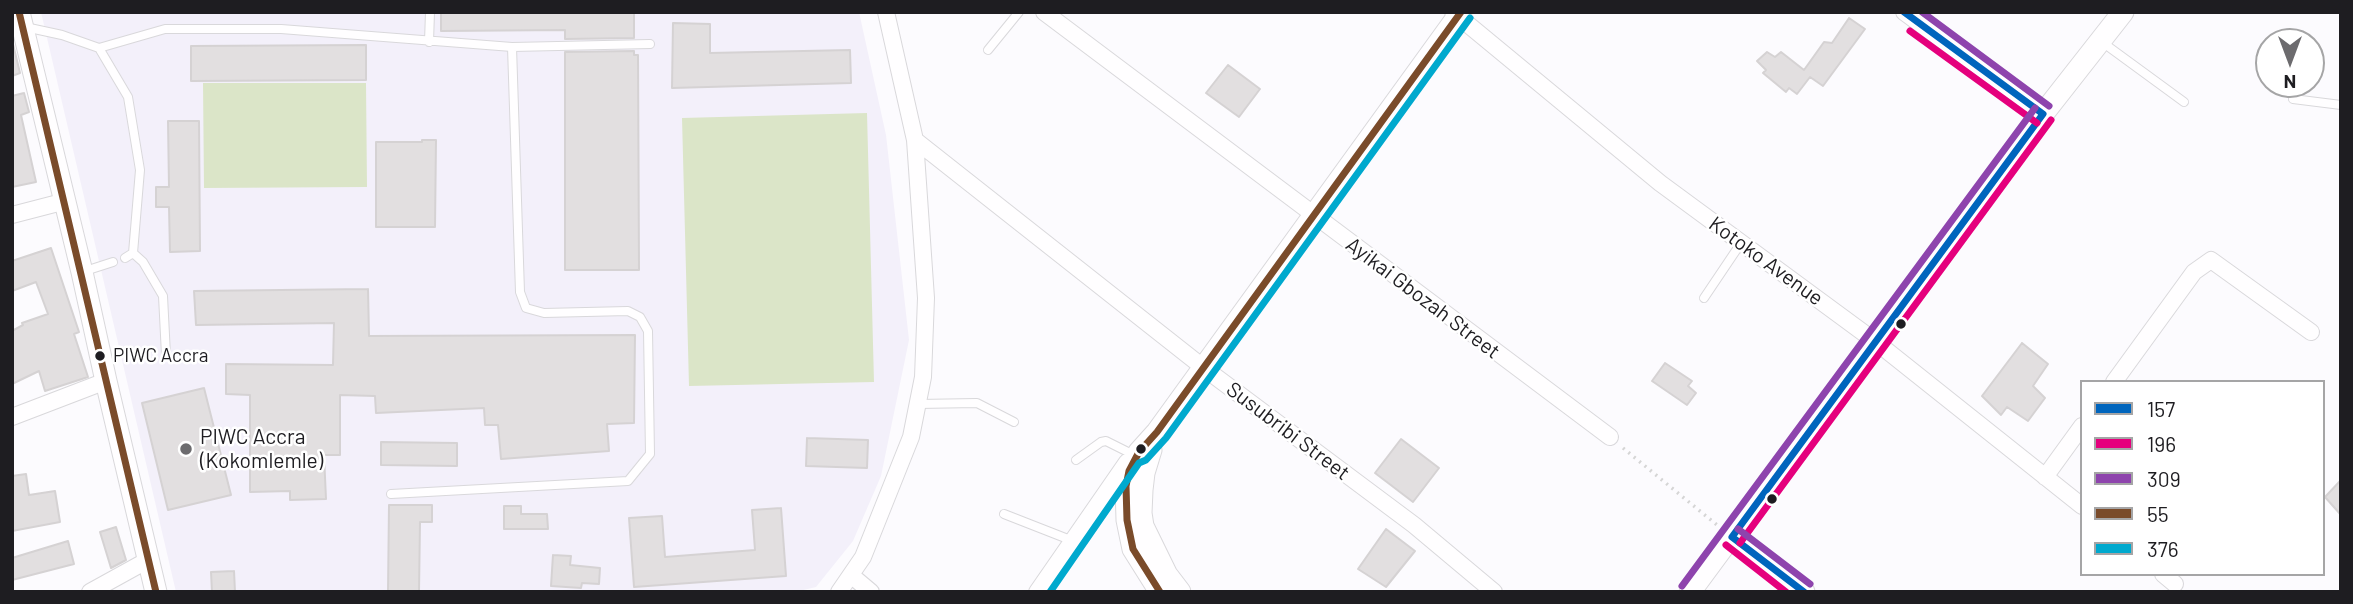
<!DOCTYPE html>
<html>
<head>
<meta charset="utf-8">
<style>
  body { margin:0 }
  #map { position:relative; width:2353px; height:604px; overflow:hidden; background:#fcfbfe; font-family:Barlow,sans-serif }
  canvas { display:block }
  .frame { position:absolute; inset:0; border:14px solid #1e1d21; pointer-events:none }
  .legend { position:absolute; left:2080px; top:380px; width:245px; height:196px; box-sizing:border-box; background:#fff; border:2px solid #a5a5a6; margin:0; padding:9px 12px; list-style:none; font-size:21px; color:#1e1d21 }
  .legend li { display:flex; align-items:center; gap:14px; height:35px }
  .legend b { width:35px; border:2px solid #a5a5a6 }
  .north { position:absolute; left:2255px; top:28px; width:70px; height:70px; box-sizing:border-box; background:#fff; border:2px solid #a5a5a6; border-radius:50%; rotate:180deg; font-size:19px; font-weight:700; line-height:28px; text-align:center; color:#1e1d21 }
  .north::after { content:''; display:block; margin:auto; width:24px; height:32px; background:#6c6b6e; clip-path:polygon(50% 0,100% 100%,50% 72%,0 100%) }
</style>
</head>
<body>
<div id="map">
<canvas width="2353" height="604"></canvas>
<div class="frame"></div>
<ul class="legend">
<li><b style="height:9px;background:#0065bd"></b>157</li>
<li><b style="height:9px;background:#e5007d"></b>196</li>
<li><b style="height:9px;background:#8e44ad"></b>309</li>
<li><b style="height:9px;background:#7a4b2a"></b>55</li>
<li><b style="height:9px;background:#00a9ce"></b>376</li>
</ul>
<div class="north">N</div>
</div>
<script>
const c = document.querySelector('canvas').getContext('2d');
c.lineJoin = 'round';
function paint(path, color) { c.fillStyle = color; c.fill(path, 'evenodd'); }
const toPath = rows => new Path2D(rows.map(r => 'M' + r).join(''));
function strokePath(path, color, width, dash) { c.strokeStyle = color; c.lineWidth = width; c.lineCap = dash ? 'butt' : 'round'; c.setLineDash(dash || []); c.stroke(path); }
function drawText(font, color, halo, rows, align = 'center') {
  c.font = font + ' Barlow,sans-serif'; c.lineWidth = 5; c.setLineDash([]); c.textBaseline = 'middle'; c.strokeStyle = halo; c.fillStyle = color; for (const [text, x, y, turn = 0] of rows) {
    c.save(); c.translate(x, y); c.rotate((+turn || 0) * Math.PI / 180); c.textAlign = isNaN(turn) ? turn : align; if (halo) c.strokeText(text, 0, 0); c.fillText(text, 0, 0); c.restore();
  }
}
const built = toPath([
  [41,12,859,12,886,135,909,340,881,476,853,541,816,587,795,592,176,592]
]);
const green = toPath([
  [203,83,366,83,367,187,204,188],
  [867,113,874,382,689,386,682,118]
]);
const building = toPath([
  [441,12,634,12,634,38,565,39,565,30,441,31,441,12],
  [1849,18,1865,29,1823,86,1810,77,1797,94,1789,88,1786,92,1763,73,1766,70,1757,61,1767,52,1775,57,1781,52,1804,70,1824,42,1832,43,1849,18],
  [673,23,710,24,710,53,850,50,851,83,672,88,673,23],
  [12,40,20,73,12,76,12,40],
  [366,45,366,80,191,81,191,46,366,45],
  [634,51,634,55,638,55,639,270,565,270,565,52,634,51],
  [1228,65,1260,89,1239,117,1206,93,1228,65],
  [24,93,29,112,21,115,36,182,12,187,12,96,24,93],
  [168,121,199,121,200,251,170,252,169,207,156,207,156,187,169,187,168,121],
  [422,140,436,140,435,227,376,227,376,142,422,142,422,140],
  [51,248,79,332,74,334,88,377,45,391,39,371,12,384,12,331,23,325,22,323,48,314,36,282,12,291,12,261,51,248],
  [368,289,369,336,635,335,634,423,607,424,609,451,501,459,498,425,485,425,484,408,376,413,375,396,340,395,340,455,324,455,326,499,290,500,290,491,250,492,250,395,226,394,226,364,333,365,334,323,196,325,194,291,368,289],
  [2022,343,2048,364,2033,386,2045,398,2028,421,2007,407,2001,415,1982,396,2022,343],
  [1665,363,1692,381,1688,386,1696,393,1687,405,1652,381,1665,363],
  [204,388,231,495,168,510,142,403,204,388],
  [807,438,868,440,867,468,806,466,807,438],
  [1401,439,1439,468,1413,502,1375,473,1401,439],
  [381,442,457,443,457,466,381,465,381,442],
  [26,474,29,495,55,491,60,522,12,531,12,476,26,474],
  [2341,480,2341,515,2325,497,2341,480],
  [389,505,432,505,432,522,420,522,419,592,388,592,389,505],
  [504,506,521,506,521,514,547,514,548,529,504,529,504,506],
  [781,508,786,576,634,587,629,518,662,516,665,557,755,550,752,510,781,508],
  [116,527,126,560,111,568,100,532,116,527],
  [1386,529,1415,551,1386,587,1358,569,1386,529],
  [68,541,74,564,12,580,12,558,68,541],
  [553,555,571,556,570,565,600,568,599,584,582,583,581,588,551,586,553,555],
  [234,571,235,592,212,592,211,572,234,571]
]);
const path = toPath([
  [1623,448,1717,525]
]);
const lane = toPath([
  [25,27,62,35,99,48,128,97,140,170,133,253,125,258],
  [429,42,430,12],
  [2102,42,2184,102],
  [512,47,650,44],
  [99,48,165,29,281,29,512,47,520,292,526,308,544,313,628,311,640,317,648,331,650,454,628,481,391,494],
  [988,50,1019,12],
  [2293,99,2341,105],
  [133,253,143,262,163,296,166,355],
  [82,272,113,262],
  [1704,298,1741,243],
  [918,404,977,403,1014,422],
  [1076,460,1101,442,1106,441,1132,454],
  [1004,514,1073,541]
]);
const street = toPath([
  [1044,12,1610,437],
  [1453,12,1660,183,1876,342,2082,506],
  [1904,12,2043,114],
  [915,140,1204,368,1414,525,1494,592],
  [12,215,66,201],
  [2114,382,2194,272,2211,260,2311,332],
  [12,417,106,381],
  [2045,477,2082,426],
  [2163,574,2175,584],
  [852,576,871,592],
  [90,592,148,560],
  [839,592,863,557,911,437,923,377,926,298,915,140,886,12],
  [1037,592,1127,462]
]);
const secondary = toPath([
  [19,12,82,272,106,381,156,592],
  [1151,450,1144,473,1142,490,1141,513,1143,526,1167,575,1180,592],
  [1732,537,1804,592],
  [1160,592,1133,549,1127,520,1126,486,1129,471,1139,452,1157,432,1461,12],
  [1690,592,2043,114,2123,12]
]);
const bus1 = toPath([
  [1904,12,2043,114],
  [1732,537,2043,114],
  [1732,537,1804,592]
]);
const bus2 = toPath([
  [1910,31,2037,123],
  [1740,543,2051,120],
  [1726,545,1786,592]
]);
const bus3 = toPath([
  [1922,12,2049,106],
  [1738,529,1810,584],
  [1682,586,2035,108]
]);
const bus4 = toPath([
  [19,12,156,592],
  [1160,592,1133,549,1127,520,1126,486,1129,471,1139,452,1157,432,1461,12]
]);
const bus5 = toPath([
  [1050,592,1139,463,1146,460,1166,438,1470,18]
]);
const markers = [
  [1901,324,6,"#1e1d21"],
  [100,356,6,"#1e1d21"],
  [186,449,7,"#6c6b6e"],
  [1141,449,6,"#1e1d21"],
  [1772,499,6,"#1e1d21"]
];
const busNames = [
  ["PIWC Accra",113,356]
];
const streetNames = [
  ["Kotoko Avenue",1766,261,36],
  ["Ayikai Gbozah Street",1423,298,37],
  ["Susubribi Street",1288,431,37]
];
const poiNames = [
  ["PIWC Accra",200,437],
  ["(Kokomlemle)",200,461]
];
paint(built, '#f3f0fa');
paint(green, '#dbe5c8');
paint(building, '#e2dfe0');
strokePath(building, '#d5d2d3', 2);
strokePath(lane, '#d9d8db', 10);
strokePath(street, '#d9d8db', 18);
strokePath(secondary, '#d9d8db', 23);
strokePath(path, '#d5d5d5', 3.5, [2, 5]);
strokePath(lane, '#fffeff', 8);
strokePath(street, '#fffeff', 16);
strokePath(secondary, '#fffeff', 21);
strokePath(bus1, '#0065bd', 7);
strokePath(bus2, '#e5007d', 7);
strokePath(bus3, '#8e44ad', 7);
strokePath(bus4, '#7a4b2a', 7);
strokePath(bus5, '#00a9ce', 7);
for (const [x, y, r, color] of markers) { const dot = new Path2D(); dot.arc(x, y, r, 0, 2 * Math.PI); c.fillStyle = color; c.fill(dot); strokePath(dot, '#fff', 2.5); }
drawText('19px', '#1e1d21', '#fff', busNames, 'left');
drawText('21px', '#1e1d21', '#fff', streetNames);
drawText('21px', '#1e1d21', '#fff', poiNames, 'left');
</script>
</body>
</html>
